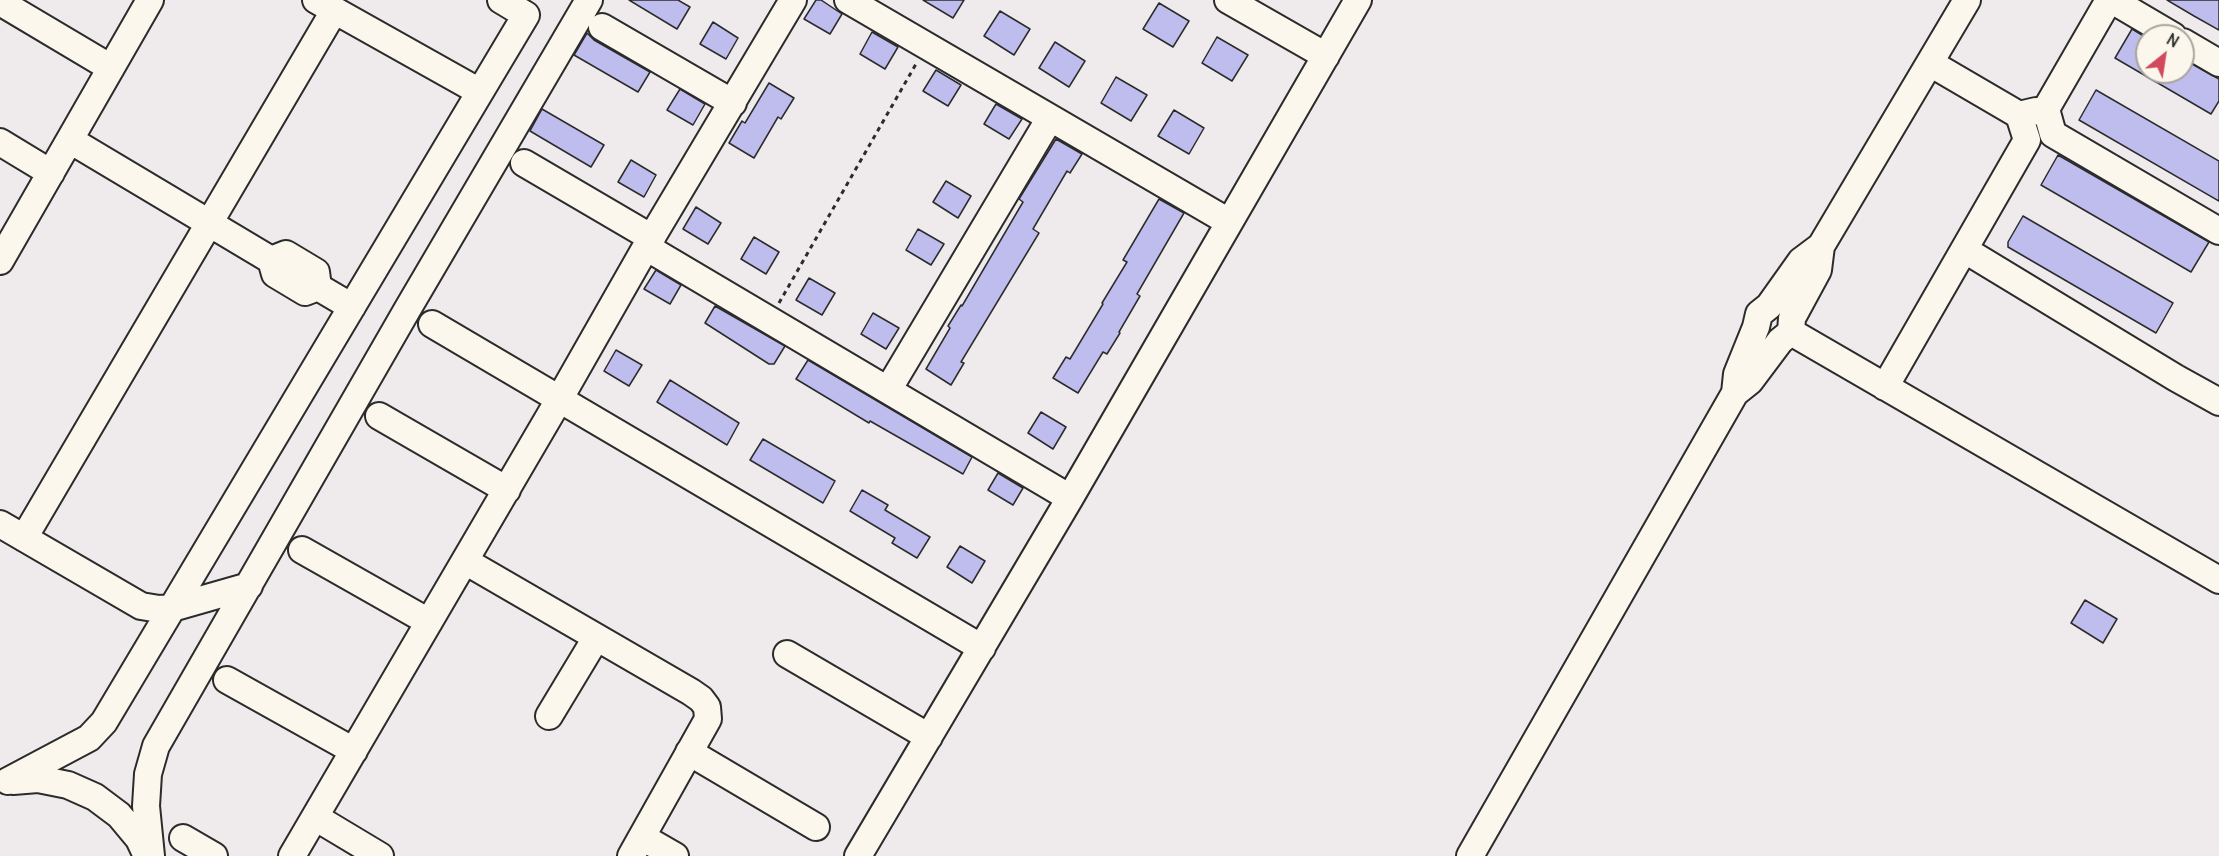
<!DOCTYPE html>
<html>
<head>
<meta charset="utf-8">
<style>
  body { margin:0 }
  #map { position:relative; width:2219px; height:856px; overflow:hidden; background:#efebec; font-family:Delius,sans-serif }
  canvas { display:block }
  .north { position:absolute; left:2135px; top:24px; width:60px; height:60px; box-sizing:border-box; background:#fbf7ec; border:2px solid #a8a59f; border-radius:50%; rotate:30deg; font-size:16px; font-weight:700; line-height:24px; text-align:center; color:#2b2b2b }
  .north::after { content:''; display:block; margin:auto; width:21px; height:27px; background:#d1495b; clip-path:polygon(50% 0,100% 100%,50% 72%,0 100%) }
</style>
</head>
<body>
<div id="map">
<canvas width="2219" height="856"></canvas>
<div class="north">N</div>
</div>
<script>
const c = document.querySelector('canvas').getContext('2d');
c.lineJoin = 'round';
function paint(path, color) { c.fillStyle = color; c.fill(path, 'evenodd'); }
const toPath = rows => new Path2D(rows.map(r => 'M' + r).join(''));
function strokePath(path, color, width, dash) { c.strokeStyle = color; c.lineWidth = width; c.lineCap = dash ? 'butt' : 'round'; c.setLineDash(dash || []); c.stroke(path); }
const building = toPath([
  [629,0,678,0,690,7,677,29,629,0],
  [816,0,821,0,842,14,830,34,804,19,816,0],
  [923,0,964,0,953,18,923,0],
  [2167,0,2219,0,2219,30,2194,16,2167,0],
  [1159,3,1189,21,1173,47,1143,29,1159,3],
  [1000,11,1030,29,1014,55,984,36,1000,11],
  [713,22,738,38,726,59,700,44,713,22],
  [2132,29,2147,38,2147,72,2183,72,2185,60,2219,79,2219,101,2211,114,2115,58,2132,29],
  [872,32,898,47,885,69,860,54,872,32],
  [587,33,594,40,650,72,638,92,574,55,587,33],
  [1217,37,1248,55,1232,81,1202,63,1217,37],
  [1055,42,1085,61,1069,87,1039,68,1055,42],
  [936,70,961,85,948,106,923,91,936,70],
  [1116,77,1147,95,1131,121,1101,103,1116,77],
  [769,83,794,98,781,119,778,117,754,158,729,143,742,121,745,123,769,83],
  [680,89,705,104,693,125,667,110,680,89],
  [2096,90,2219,161,2219,201,2079,120,2096,90],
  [996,104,1022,119,1009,139,984,124,996,104],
  [542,109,604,145,591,167,530,131,542,109],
  [1174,110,1204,128,1189,154,1158,136,1174,110],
  [1056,139,1082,154,1070,173,1067,171,1033,229,1039,233,961,362,964,363,951,385,926,369,950,328,948,326,961,305,962,306,1023,202,1019,199,1056,139],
  [2058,155,2209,242,2191,272,2041,185,2058,155],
  [631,160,656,175,644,197,618,182,631,160],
  [946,181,971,196,958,218,933,202,946,181],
  [1159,199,1184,213,1137,294,1140,296,1119,332,1120,333,1107,354,1103,352,1078,393,1053,378,1066,357,1070,359,1103,304,1102,303,1127,262,1123,260,1159,199],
  [696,207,721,223,708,244,683,229,696,207],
  [2023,216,2173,303,2156,333,2008,247,2008,242,2023,216],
  [918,229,944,244,931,265,906,250,918,229],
  [754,237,779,252,766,274,741,259,754,237],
  [656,270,681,285,670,304,644,289,656,270],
  [809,278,835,293,822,315,796,300,809,278],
  [715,306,785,346,774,364,769,364,705,323,715,306],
  [873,313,899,328,886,349,861,334,873,313],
  [616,350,642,365,629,386,604,371,616,350],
  [808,360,972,457,963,474,870,421,869,423,796,379,808,360],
  [670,380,739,423,727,445,657,402,670,380],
  [1041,412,1066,427,1053,449,1028,433,1041,412],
  [763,439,835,481,823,503,750,460,763,439],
  [998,473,1023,488,1013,505,988,490,998,473],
  [862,490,888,505,885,510,930,537,917,558,892,543,895,538,850,511,862,490],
  [960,546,985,561,972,583,947,567,960,546],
  [2085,600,2117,619,2103,643,2071,623,2085,600]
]);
const path = toPath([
  [779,303,916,64]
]);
const minor = toPath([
  [316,0,480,92],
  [848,0,1229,222],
  [1228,0,1326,56],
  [2109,0,2046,109,2053,134,2219,231],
  [2112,0,2173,36],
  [0,2,111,68],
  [602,27,733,103],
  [2183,42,2219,63],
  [1930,63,2019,115,2036,111],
  [70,140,271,260,275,274,305,292,318,287,352,307],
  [0,142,51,173],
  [524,163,652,238],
  [646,247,1070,498],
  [1965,250,2176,378,2219,402],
  [271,260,286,254,316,272,318,287],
  [0,261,150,0],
  [432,324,982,648],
  [1791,332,2219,580],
  [1885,387,2027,140,2019,115],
  [888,390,1050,118],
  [1735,393,1737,374,1756,327,1759,314,1769,306,1801,261,1821,246],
  [379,416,507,490],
  [0,524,141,606,159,609,172,608,249,586],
  [24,538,334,11],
  [302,550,429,622],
  [465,561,691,692,701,699,707,707,708,719,631,856],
  [787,654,929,737],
  [227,680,354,751],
  [549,716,596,638],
  [689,752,816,827],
  [8,781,89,738,104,722,526,15,501,0],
  [13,781,38,779,68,785,95,797,119,815,139,839,147,856],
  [315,817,380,856],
  [642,837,675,856],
  [183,838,214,856],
  [151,856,146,806,148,774,156,746,407,310,589,0],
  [292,856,560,398,646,247,793,0],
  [858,856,1070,498,1358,0],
  [1470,856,1735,393,1750,381,1780,341,1791,332,1792,318,1818,270,1821,246,1967,0]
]);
paint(building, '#bfbcee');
strokePath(building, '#2b2b2b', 1.5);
strokePath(minor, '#2b2b2b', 30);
strokePath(path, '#2b2b2b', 3, [4.5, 4.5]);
strokePath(minor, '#fbf7ec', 26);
</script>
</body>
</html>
